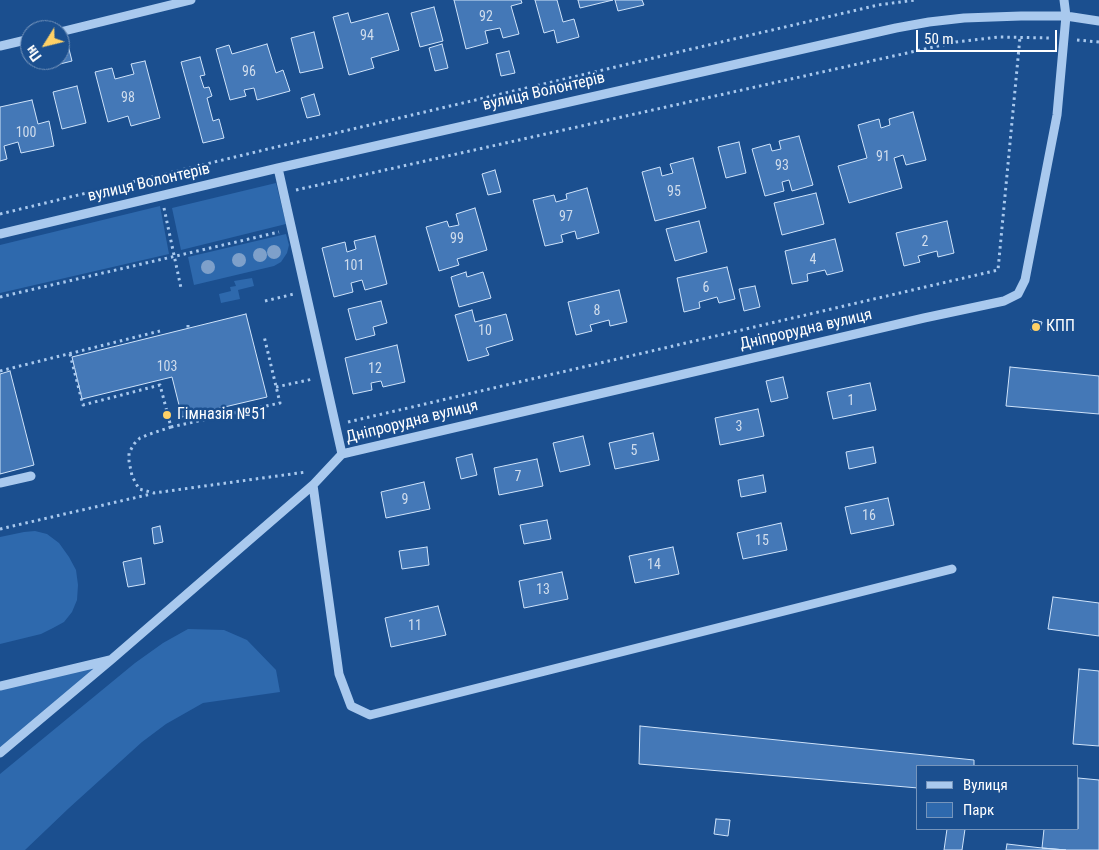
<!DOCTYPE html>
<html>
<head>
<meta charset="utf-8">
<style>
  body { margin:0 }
  #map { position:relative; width:1099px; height:850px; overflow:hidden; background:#1b4f8f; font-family:"Roboto Condensed",sans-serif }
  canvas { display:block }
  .legend { position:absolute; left:916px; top:765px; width:162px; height:65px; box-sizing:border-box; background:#1b4f8f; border:1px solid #7695bc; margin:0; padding:6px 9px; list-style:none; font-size:15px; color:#fff }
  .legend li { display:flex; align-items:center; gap:10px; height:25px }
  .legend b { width:25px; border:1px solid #7695bc }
  .north { position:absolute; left:20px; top:20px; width:50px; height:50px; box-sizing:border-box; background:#1b4f8f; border:1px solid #7695bc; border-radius:50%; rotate:234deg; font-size:14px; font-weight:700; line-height:20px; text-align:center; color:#fff }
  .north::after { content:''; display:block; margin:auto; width:18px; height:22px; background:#ffd166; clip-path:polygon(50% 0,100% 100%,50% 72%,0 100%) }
  .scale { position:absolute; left:916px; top:30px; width:141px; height:22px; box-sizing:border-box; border:2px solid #fff; border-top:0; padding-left:6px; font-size:15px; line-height:18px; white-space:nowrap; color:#fff; -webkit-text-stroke:4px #1b4f8f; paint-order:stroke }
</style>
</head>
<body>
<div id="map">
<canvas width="1099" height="850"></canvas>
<ul class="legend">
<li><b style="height:6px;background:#a9c9ee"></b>Вулиця</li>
<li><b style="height:14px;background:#2e69ad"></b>Парк</li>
</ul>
<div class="north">Пн</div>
<div class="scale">50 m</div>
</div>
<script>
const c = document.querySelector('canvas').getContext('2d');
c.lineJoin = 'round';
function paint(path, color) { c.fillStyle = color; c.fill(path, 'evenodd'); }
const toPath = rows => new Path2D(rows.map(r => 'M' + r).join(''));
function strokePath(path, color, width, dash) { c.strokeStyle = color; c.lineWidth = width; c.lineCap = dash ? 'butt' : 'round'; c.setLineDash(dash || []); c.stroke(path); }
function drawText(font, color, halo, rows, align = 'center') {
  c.font = font + ' "Roboto Condensed",sans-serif'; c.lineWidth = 5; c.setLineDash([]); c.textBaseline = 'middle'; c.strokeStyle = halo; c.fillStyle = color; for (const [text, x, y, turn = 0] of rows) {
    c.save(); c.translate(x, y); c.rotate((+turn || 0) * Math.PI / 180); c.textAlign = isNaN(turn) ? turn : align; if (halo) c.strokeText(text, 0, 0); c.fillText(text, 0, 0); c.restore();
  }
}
const green = toPath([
  [276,183,286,224,181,250,172,208],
  [160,206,169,254,0,293,0,245],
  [286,234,289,245,287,253,281,262,274,266,194,285,188,257],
  [252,278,254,286,238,290,240,299,221,303,219,294,231,291,230,287,236,286,234,281],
  [35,531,47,534,59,543,69,557,76,570,78,585,77,600,72,612,64,622,53,628,41,634,0,644,0,537,24,532],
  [188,629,224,630,247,640,276,670,280,692,203,703,166,724,142,742,69,808,25,850,0,850,0,774,135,663,163,643],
  [112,659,0,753,0,686]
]);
const building = toPath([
  [454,0,521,0,522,3,511,6,519,34,503,38,500,28,485,31,488,43,466,49,454,0],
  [535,0,557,0,563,22,574,19,579,37,557,43,554,30,544,33,535,0],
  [578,0,613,0,580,8,578,0],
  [615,0,642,0,644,5,618,11,615,0],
  [434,7,443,41,420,47,411,13,434,7],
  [348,13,351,23,388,13,399,50,371,58,374,68,349,75,333,17,348,13],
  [314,32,323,68,300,73,291,38,314,32],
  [267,44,276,73,283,70,290,91,257,100,254,88,244,90,246,96,230,100,216,49,229,45,232,54,267,44],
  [442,44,448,68,435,71,429,48,442,44],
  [68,45,72,61,60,64,60,47,68,45],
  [509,51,515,73,501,76,496,54,509,51],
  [200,57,205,75,200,76,204,88,209,87,212,96,207,98,213,121,219,119,224,138,203,143,181,62,200,57],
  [145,61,160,118,131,126,128,116,108,122,95,72,112,68,115,79,134,74,131,64,145,61],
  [77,86,86,123,62,129,53,92,77,86],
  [314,94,320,115,307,118,301,98,314,94],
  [32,100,38,124,49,121,54,146,21,153,18,142,4,146,7,159,0,161,0,107,32,100],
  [913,112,926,160,906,165,903,155,894,158,902,188,849,203,838,166,867,158,858,125,879,119,881,128,890,125,889,119,913,112],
  [799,136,813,185,792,191,789,180,782,182,784,191,765,196,752,149,770,144,772,151,781,149,779,141,799,136],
  [739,142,746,173,726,178,718,147,739,142],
  [693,158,706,208,655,221,642,172,660,167,662,176,673,173,670,164,693,158],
  [495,170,501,192,488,195,482,174,495,170],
  [587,188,599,233,577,239,575,231,561,235,563,242,545,246,533,200,554,195,556,202,567,199,566,194,587,188],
  [816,193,824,224,782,235,774,203,816,193],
  [475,208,487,250,457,259,459,265,439,271,426,227,447,221,449,227,459,225,456,214,475,208],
  [699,221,707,252,675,261,666,229,699,221],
  [947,221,954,253,938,257,937,251,918,256,920,262,904,266,896,233,947,221],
  [375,236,387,284,365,290,362,280,351,283,353,292,334,297,322,248,345,242,347,252,356,249,354,241,375,236],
  [835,239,843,271,827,275,825,270,807,274,808,281,792,284,785,251,835,239],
  [727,267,735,299,719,303,717,297,699,302,700,308,684,312,677,278,727,267],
  [466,272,467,277,483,272,491,298,459,307,451,277,466,272],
  [755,286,760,307,744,311,739,289,755,286],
  [619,290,627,322,610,326,609,320,590,325,592,331,576,335,568,302,619,290],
  [381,301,387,323,373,327,375,335,356,340,348,309,381,301],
  [472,310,475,322,506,314,513,340,486,348,489,355,468,361,455,315,472,310],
  [246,314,267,397,182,417,172,377,82,399,72,357,246,314],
  [1033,320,1042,322,1040,331,1031,330,1033,320],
  [397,345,405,382,383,387,381,381,371,383,372,390,353,394,345,358,397,345],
  [1010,367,1099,376,1099,414,1006,406,1010,367],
  [10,371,34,465,0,474,0,374,10,371],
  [783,377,788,398,771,402,766,381,783,377],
  [870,383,876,410,833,419,827,392,870,383],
  [758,409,764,436,720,445,715,418,758,409],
  [653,433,659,460,615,469,609,443,653,433],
  [583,436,590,465,560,472,553,443,583,436],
  [873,447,876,463,849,469,846,452,873,447],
  [472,454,477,475,461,479,456,458,472,454],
  [537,459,543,486,499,495,494,468,537,459],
  [763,475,766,492,741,497,738,480,763,475],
  [424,482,430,509,386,518,381,492,424,482],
  [888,498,894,525,851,534,845,507,888,498],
  [547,520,551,539,524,544,520,525,547,520],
  [781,523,787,550,743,559,737,533,781,523],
  [160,526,163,542,154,544,152,528,160,526],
  [427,547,429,565,402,569,399,551,427,547],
  [673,547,679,574,635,583,629,556,673,547],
  [141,558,145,584,128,587,123,562,141,558],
  [562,572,568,599,524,608,519,581,562,572],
  [1053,597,1099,603,1099,636,1048,629,1053,597],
  [438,606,446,635,391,647,385,618,438,606],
  [1079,669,1099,671,1099,746,1073,744,1079,669],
  [640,726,974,760,974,766,918,766,918,788,639,764,640,726],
  [1078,778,1099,780,1099,850,1066,850,1042,848,1044,829,1078,829,1078,778],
  [716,819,730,820,728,836,714,834,716,819],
  [947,829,965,829,962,850,944,850,947,829],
  [1007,844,1042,848,1066,850,1006,850,1007,844]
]);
const path = toPath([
  [1077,40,1099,42],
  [296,190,956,42,998,37,1051,38],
  [164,208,181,288],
  [0,214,268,149,878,5,915,0],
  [0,297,279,232],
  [265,301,294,294],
  [188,325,188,328],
  [70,354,83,405,160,385,171,427,280,403,264,336],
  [0,371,160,331],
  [276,387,313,379],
  [348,422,998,270,1020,37],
  [171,427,147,435,140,438,134,444,129,453,129,461,132,476,139,489,154,493,306,472],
  [0,529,151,494]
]);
const minor = toPath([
  [60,32,191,0],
  [0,46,30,39],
  [278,168,342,454],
  [0,234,278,168,896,28,929,22,964,18,1021,16,1066,16,1099,21],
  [0,483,31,476],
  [313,485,339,674,351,706,370,715,952,569],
  [0,686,110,660],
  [0,753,112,659,313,485,342,454,924,318,1004,301,1018,294,1025,280,1057,115,1066,16,1064,0]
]);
const trees = [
  [274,252],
  [260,255],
  [239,260],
  [208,267]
];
const markers = [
  [1036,327,5,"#ffd166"],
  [167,415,5,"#ffd166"]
];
const numberNames = [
  ["92",486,17],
  ["94",367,36],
  ["96",249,72],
  ["98",128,98],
  ["100",26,133],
  ["91",883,157],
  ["93",782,166],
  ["95",674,192],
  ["97",566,217],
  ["99",457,239],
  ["2",925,242],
  ["4",813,260],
  ["101",354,266],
  ["6",706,288],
  ["8",597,311],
  ["10",485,331],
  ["103",167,367],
  ["12",375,369],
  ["1",851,401],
  ["3",739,427],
  ["5",634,451],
  ["7",518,477],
  ["9",405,500],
  ["16",869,516],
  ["15",762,541],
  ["14",654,565],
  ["13",543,590],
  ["11",415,626]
];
const streetNames = [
  ["вулиця Волонтерів",544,92,-13],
  ["вулиця Волонтерів",149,183,-13],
  ["Дніпрорудна вулиця",806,330,-13],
  ["Дніпрорудна вулиця",412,422,-14]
];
const poiNames = [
  ["КПП",1046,327],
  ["Гімназія №51",177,415]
];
paint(green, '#2e69ad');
paint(building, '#4478b7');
strokePath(building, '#cfe3fa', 1);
strokePath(path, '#a9c9ee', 3, [2.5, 4]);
strokePath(minor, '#a9c9ee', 9);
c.fillStyle = '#7ea0ca';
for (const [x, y] of trees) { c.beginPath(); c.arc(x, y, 7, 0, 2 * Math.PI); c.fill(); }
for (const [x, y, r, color] of markers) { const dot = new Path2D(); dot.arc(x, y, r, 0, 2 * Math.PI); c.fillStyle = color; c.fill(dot); strokePath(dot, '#1b4f8f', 2); }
drawText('14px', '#d0dded', null, numberNames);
drawText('16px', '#fff', '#1b4f8f', streetNames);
drawText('16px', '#fff', '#1b4f8f', poiNames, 'left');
</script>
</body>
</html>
